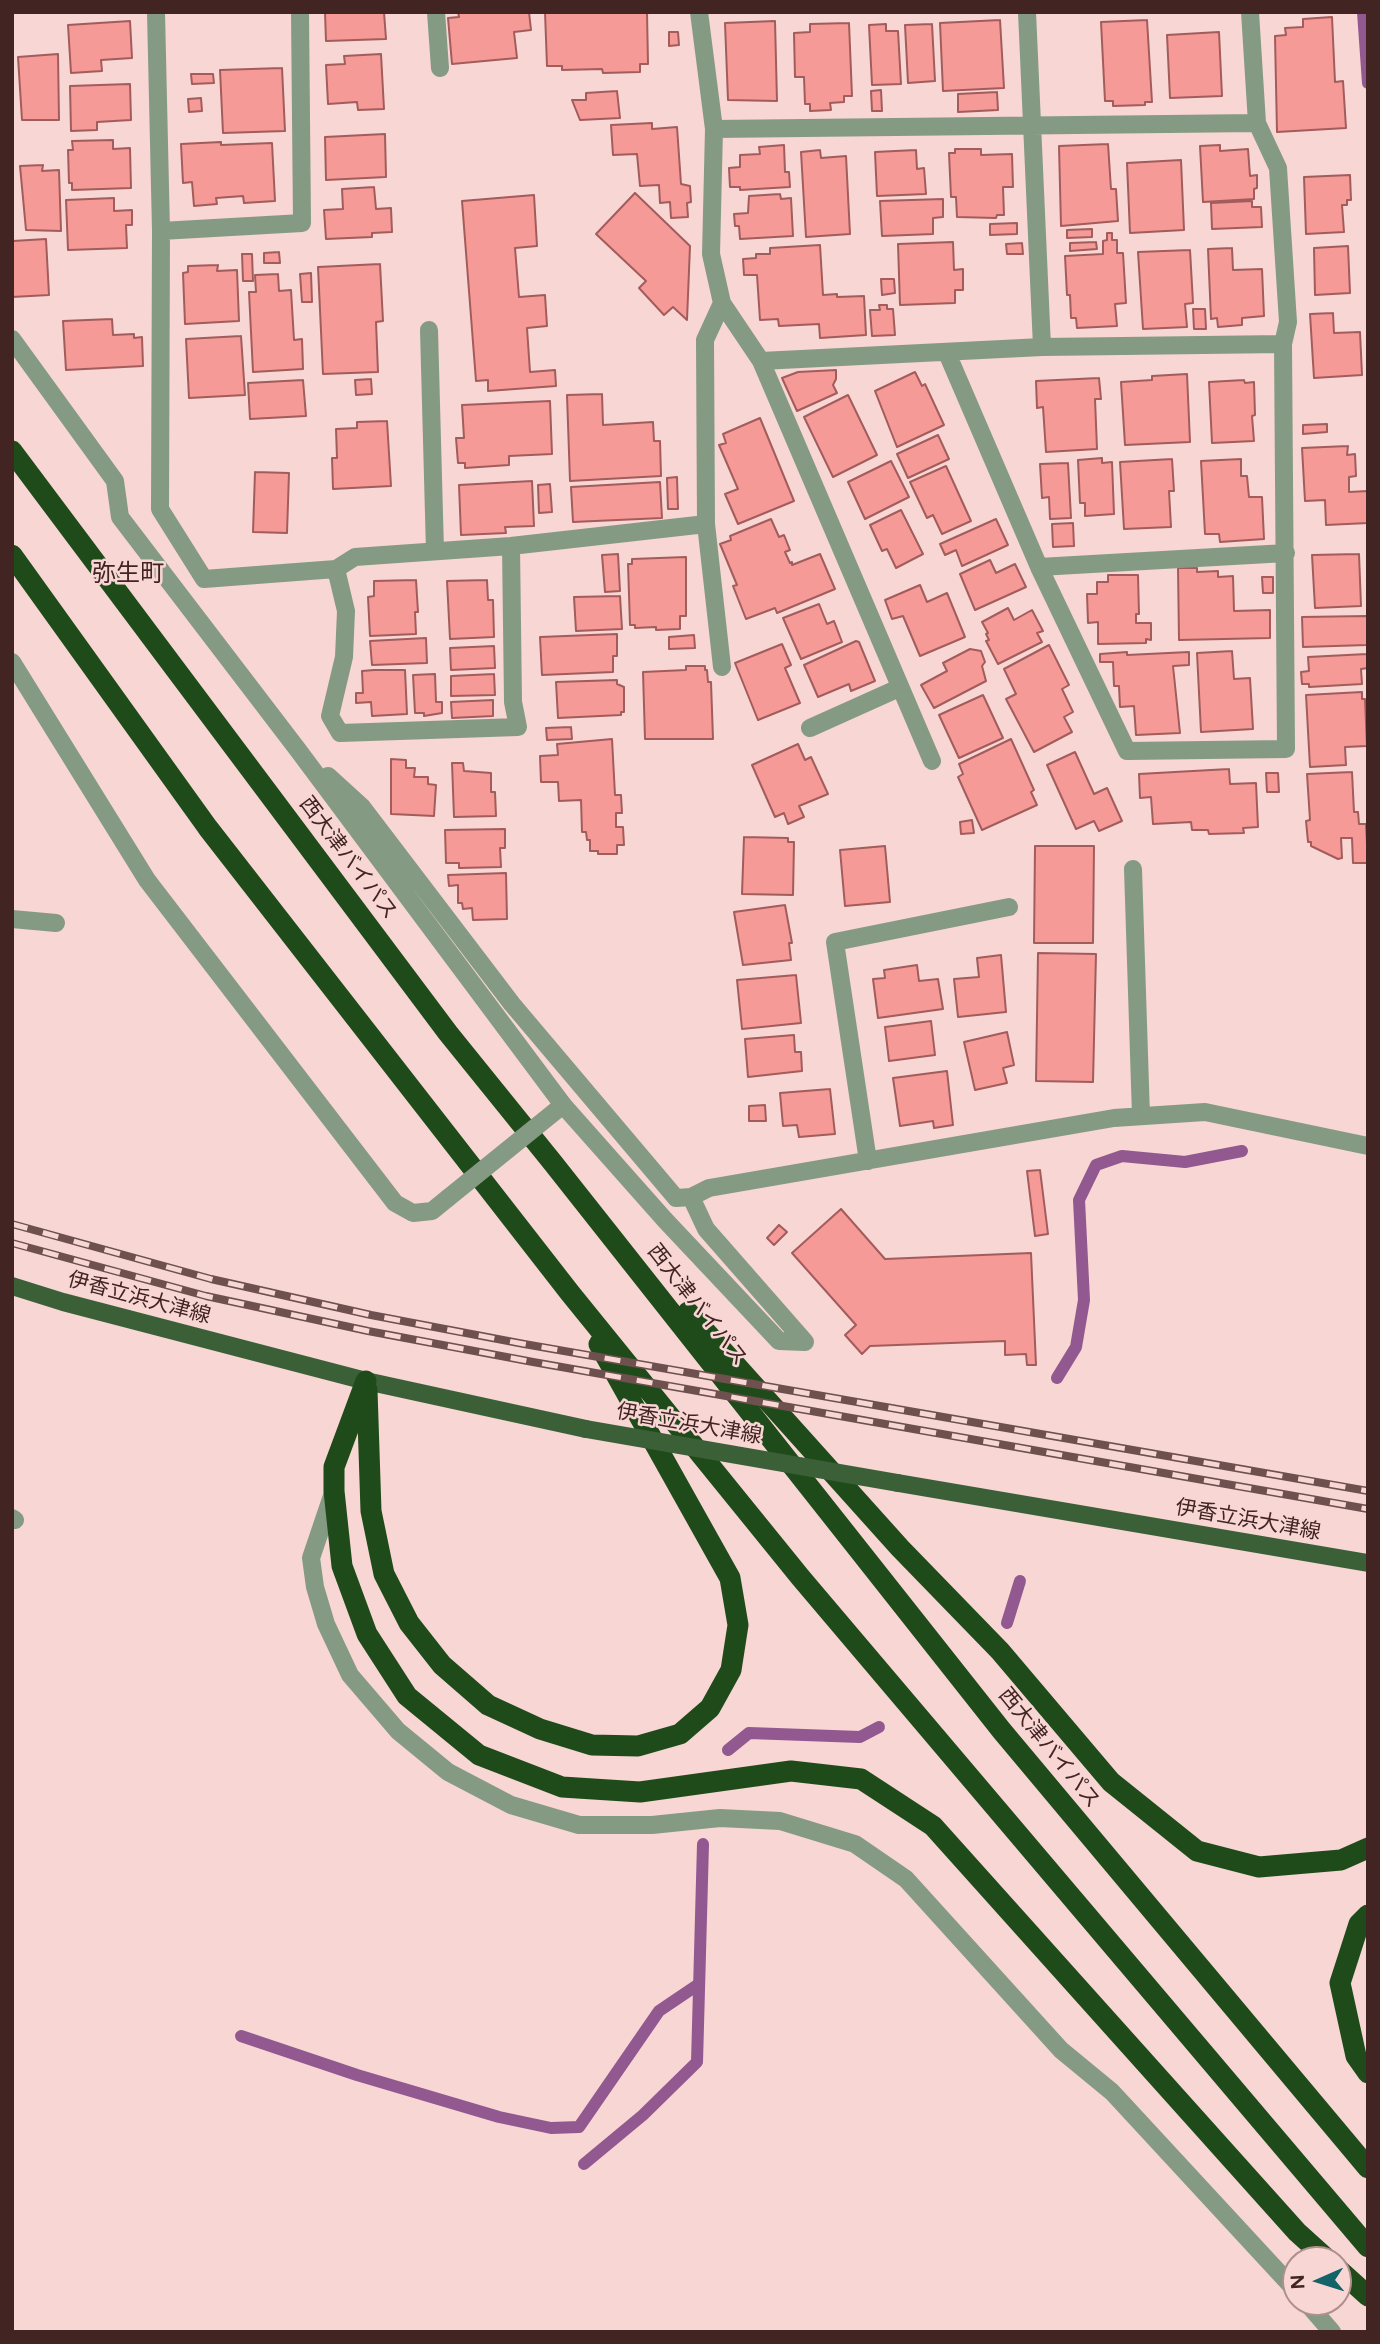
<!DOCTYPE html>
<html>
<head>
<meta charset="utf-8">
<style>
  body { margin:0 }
  #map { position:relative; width:1380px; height:2344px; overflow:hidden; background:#f7d6d4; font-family:Figtree,sans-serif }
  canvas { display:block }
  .frame { position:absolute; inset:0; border:14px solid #422423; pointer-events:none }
  .north { position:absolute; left:1282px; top:2246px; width:70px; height:70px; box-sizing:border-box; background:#f7d6d4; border:2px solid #af8f8d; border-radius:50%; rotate:267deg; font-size:19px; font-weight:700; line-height:28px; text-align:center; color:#422423 }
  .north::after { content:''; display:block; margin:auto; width:24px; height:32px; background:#136368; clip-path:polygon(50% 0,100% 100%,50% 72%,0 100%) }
</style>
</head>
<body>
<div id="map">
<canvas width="1380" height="2344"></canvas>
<div class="frame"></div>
<div class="north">N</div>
</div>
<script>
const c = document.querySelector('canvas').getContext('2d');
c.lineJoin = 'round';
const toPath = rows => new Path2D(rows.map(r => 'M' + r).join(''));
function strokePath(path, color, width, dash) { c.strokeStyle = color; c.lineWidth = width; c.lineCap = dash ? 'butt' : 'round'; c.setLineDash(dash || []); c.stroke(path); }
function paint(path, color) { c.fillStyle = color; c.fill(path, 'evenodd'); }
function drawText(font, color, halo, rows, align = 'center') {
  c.font = font + ' Figtree,"Noto Sans JP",sans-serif'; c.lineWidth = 5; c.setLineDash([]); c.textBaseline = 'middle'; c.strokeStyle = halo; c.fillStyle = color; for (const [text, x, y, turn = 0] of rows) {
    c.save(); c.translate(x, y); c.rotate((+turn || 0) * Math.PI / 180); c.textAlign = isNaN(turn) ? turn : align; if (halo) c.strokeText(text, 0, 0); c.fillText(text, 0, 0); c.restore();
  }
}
const stream = toPath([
  [1363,12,1368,83],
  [1057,1378,1076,1347,1084,1300,1079,1200,1096,1165,1122,1156,1185,1162,1242,1151],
  [1007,1623,1020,1581],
  [728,1750,749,1733,860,1737,879,1727],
  [241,2036,357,2075,499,2117,551,2128,579,2127,659,2011,699,1984],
  [584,2164,643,2115,697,2062,703,1844]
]);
const building = toPath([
  [325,12,384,12,386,39,326,41,325,12],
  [458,12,529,12,531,30,514,32,517,58,452,64,448,18,459,17,458,12],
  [647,12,648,64,640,64,640,72,603,73,602,69,562,70,562,66,547,66,545,12,647,12],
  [1332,17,1335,82,1343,81,1346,128,1277,132,1275,36,1286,35,1285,28,1303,27,1303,19,1332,17],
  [1000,20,1004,88,943,91,940,23,1000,20],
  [1147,20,1152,102,1145,102,1145,105,1113,106,1113,101,1105,101,1101,22,1147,20],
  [130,21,132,58,101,60,102,71,71,73,68,25,130,21],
  [775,21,777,101,728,100,725,23,775,21],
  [849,23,852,96,844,96,844,102,830,103,831,110,810,111,810,104,805,104,804,77,795,77,794,33,810,32,810,24,849,23],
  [886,24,886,31,898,31,901,84,872,85,869,25,886,24],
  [932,24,935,81,908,83,905,25,932,24],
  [669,32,678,32,679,45,669,46,669,32],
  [1219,32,1222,96,1170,98,1167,35,1219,32],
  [58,54,59,120,22,120,18,57,58,54],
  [381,54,384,109,358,110,357,102,328,104,326,65,345,64,344,56,381,54],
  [282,68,285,131,223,133,220,70,282,68],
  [191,74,213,74,214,83,192,84,191,74],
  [130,84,131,120,97,122,97,130,71,131,70,86,130,84],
  [881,90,882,111,872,111,871,91,881,90],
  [617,91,620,118,580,120,572,100,586,100,586,93,617,91],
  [997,92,998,110,958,112,958,94,997,92],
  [201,98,202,111,189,112,188,99,201,98],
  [652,123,652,129,677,127,681,184,690,186,691,202,687,203,688,217,671,218,670,202,660,203,659,185,640,186,637,154,613,155,611,125,652,123],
  [385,134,386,177,326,180,325,137,385,134],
  [113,140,113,149,130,148,131,188,72,190,72,183,69,183,68,150,73,150,72,141,113,140],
  [221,142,221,145,272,143,275,201,244,203,243,196,216,198,217,204,194,206,192,182,183,183,181,144,221,142],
  [1108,144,1111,189,1116,189,1118,221,1061,226,1059,146,1108,144],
  [784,145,785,172,789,172,790,187,740,190,740,187,730,187,729,168,740,167,740,155,760,154,759,147,784,145],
  [1220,145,1220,151,1248,149,1250,176,1257,175,1257,188,1254,189,1254,199,1203,202,1200,146,1220,145],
  [955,149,981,149,981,155,1012,154,1013,187,1003,187,1004,215,997,215,996,218,957,217,956,197,951,197,949,153,955,153,955,149],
  [820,150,821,158,846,156,850,234,806,237,801,152,820,150],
  [916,150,917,169,924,168,926,194,877,196,875,152,916,150],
  [1181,160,1184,230,1130,233,1127,163,1181,160],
  [43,165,42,171,59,170,61,231,26,230,20,166,43,165],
  [1350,175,1351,200,1347,200,1347,205,1342,205,1344,232,1306,234,1304,177,1350,175],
  [374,187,376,209,391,208,392,232,372,233,372,237,326,239,324,210,343,209,342,189,374,187],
  [635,193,690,246,687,320,673,307,664,315,639,288,646,281,596,234,635,193],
  [780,194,781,199,791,198,793,236,740,239,739,226,735,226,734,214,748,213,749,196,780,194],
  [534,195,537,246,515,248,519,297,545,295,547,326,527,328,530,372,555,370,556,386,488,391,488,380,476,381,462,201,534,195],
  [114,198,114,211,132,210,132,225,126,225,127,248,68,250,66,200,114,198],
  [943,199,943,217,933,218,933,234,882,236,880,201,943,199],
  [1252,201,1252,207,1261,207,1262,227,1212,229,1211,203,1252,201],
  [1017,223,1017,234,990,235,990,224,1017,223],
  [1092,229,1092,237,1067,238,1067,230,1092,229],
  [1107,233,1112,233,1112,240,1117,240,1117,253,1123,253,1126,303,1115,304,1117,326,1077,328,1076,318,1071,318,1070,295,1067,295,1065,256,1103,254,1103,241,1107,240,1107,233],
  [46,239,49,295,12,297,13,241,46,239],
  [953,242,954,270,963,269,963,290,955,290,955,303,900,305,898,244,953,242],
  [1096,242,1097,249,1070,251,1070,243,1096,242],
  [1022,243,1023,254,1007,254,1006,244,1022,243],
  [820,245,823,295,837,294,837,297,864,296,866,335,820,338,819,324,779,326,778,319,760,320,757,275,744,275,743,259,756,258,756,254,770,254,770,248,820,245],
  [1348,246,1350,293,1315,295,1314,248,1348,246],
  [1232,248,1233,270,1262,269,1264,316,1242,318,1242,325,1218,327,1217,318,1211,319,1208,249,1232,248],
  [1190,250,1193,303,1185,304,1187,327,1143,329,1138,252,1190,250],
  [279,252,280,263,264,263,264,253,279,252],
  [242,254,252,254,253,281,243,281,242,254],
  [380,264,383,321,376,322,378,372,323,374,318,267,380,264],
  [218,265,217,271,237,270,239,321,185,324,183,273,188,272,188,266,218,265],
  [311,273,312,302,302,302,300,274,311,273],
  [278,274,279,291,291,290,294,340,302,339,303,369,253,372,249,292,256,292,255,275,278,274],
  [881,279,894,279,895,293,882,295,881,279],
  [879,305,887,305,887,309,893,309,895,335,872,336,870,310,880,310,879,305],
  [1193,309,1205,309,1206,329,1194,329,1193,309],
  [1333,313,1334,333,1360,332,1362,375,1314,378,1310,314,1333,313],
  [112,319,113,335,134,334,134,338,142,337,143,366,66,370,63,321,112,319],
  [241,336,245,395,189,398,186,339,241,336],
  [836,370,836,379,833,385,837,393,797,411,782,378,798,372,836,370],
  [915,372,922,386,925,384,944,425,897,447,875,391,915,372],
  [1187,374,1190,442,1125,445,1121,382,1152,380,1152,376,1187,374],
  [1099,378,1101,399,1095,399,1097,449,1046,452,1043,407,1037,408,1036,381,1099,378],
  [371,379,372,394,356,395,355,380,371,379],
  [303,380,306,416,250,419,248,383,303,380],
  [1244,380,1245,383,1254,382,1255,415,1252,416,1254,441,1212,443,1209,382,1244,380],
  [602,394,603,425,653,422,654,441,660,441,661,476,570,481,567,395,602,394],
  [848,395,877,455,833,477,804,417,848,395],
  [550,401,552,454,509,456,509,465,465,468,465,463,458,463,456,438,464,438,462,405,550,401],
  [760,418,794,501,738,524,725,494,738,489,719,445,726,443,723,434,760,418],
  [387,421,391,486,333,489,332,458,337,458,336,429,357,428,357,422,387,421],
  [1327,424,1327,432,1303,434,1303,425,1327,424],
  [938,435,949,459,908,478,897,454,938,435],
  [1348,446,1347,455,1355,454,1356,476,1349,477,1349,492,1368,491,1368,523,1326,525,1325,500,1305,501,1302,448,1348,446],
  [1102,458,1102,463,1112,462,1114,514,1085,516,1085,503,1080,503,1078,460,1102,458],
  [1172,459,1174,491,1169,491,1171,527,1124,529,1120,462,1172,459],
  [1241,459,1241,476,1247,476,1249,497,1262,497,1264,539,1220,542,1219,534,1205,534,1201,461,1241,459],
  [891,461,909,497,865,519,848,482,891,461],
  [1068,463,1071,518,1050,519,1049,497,1042,498,1040,464,1068,463],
  [946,466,971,521,942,534,933,515,927,518,910,482,946,466],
  [255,472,289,473,287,533,253,532,255,472],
  [677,477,678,509,668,509,667,478,677,477],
  [532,481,534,526,505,527,506,533,461,535,459,485,532,481],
  [660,482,662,518,573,522,571,487,660,482],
  [550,484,552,512,539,513,538,485,550,484],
  [901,510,923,554,896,568,887,549,882,551,870,525,901,510],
  [771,519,779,537,784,535,790,550,785,552,790,563,792,562,792,565,820,554,835,589,777,613,775,608,746,619,733,586,737,585,720,544,731,540,730,536,771,519],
  [996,519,1008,545,962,566,956,550,945,555,940,544,996,519],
  [1073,523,1074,546,1053,547,1052,524,1073,523],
  [618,554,620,591,605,592,602,555,618,554],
  [1359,554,1361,606,1315,608,1312,555,1359,554],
  [686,557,686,616,680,616,680,629,656,630,656,627,635,628,635,625,630,625,628,564,632,564,632,559,686,557],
  [990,560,996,573,1015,564,1026,587,975,610,960,574,990,560],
  [1178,568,1197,568,1197,572,1218,571,1218,577,1233,576,1234,611,1270,610,1270,638,1179,640,1178,568],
  [1108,575,1138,575,1139,614,1136,614,1136,623,1151,623,1151,640,1146,639,1146,643,1098,644,1098,622,1088,623,1087,594,1097,594,1097,582,1108,582,1108,575],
  [1262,577,1273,577,1273,593,1263,593,1262,577],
  [416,580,418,612,415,612,416,634,370,636,368,597,374,596,374,581,416,580],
  [487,580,488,600,493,600,494,637,450,639,447,581,487,580],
  [920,585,927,602,947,593,965,637,920,656,903,616,892,619,885,600,920,585],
  [620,596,622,629,576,631,574,597,620,596],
  [819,604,827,624,834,621,842,642,801,659,783,618,819,604],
  [1008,608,1014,620,1032,610,1043,631,1037,633,1042,642,998,664,986,641,989,640,986,634,988,633,982,622,1008,608],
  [1367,616,1367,645,1303,647,1302,617,1367,616],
  [617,634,617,656,613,656,613,672,542,675,540,637,617,634],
  [694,635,695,648,669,649,669,637,694,635],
  [426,638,427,663,372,665,370,641,426,638],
  [856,641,859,642,875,681,851,691,849,684,818,697,804,665,856,641],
  [782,644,791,665,785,668,800,703,758,720,735,663,782,644],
  [1049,645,1069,685,1062,689,1073,712,1064,717,1072,732,1034,752,1006,699,1016,694,1004,669,1049,645],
  [494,646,495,668,451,670,450,648,494,646],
  [970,649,981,651,985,662,982,666,986,681,934,708,921,685,947,671,943,663,970,649],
  [1232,651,1234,679,1250,678,1253,729,1201,732,1197,653,1232,651],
  [1127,652,1127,655,1189,652,1189,665,1173,666,1180,733,1136,735,1134,706,1120,707,1119,686,1114,686,1113,662,1100,662,1100,654,1127,652],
  [1367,654,1368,668,1361,669,1362,684,1309,687,1309,684,1302,684,1301,672,1309,671,1308,657,1367,654],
  [686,666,705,666,705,670,707,670,708,682,711,682,713,739,645,739,643,672,686,670,686,666],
  [374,670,405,670,407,714,372,716,371,702,356,703,356,693,363,693,362,671,374,670],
  [435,674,436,702,442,702,442,713,424,716,424,713,415,713,413,675,435,674],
  [494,674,495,695,451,696,451,676,494,674],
  [617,680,617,684,624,687,624,712,621,712,621,715,558,718,556,682,617,680],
  [1362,692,1362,699,1365,699,1367,746,1345,747,1346,765,1310,767,1306,695,1362,692],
  [983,695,1003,738,959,758,939,715,983,695],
  [493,700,493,716,452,718,451,702,493,700],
  [571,727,572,739,547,740,546,728,571,727],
  [612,739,615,795,621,795,622,813,616,813,616,827,623,827,624,845,617,845,617,854,598,854,598,851,590,851,590,840,587,840,586,832,582,832,581,800,559,801,558,782,541,782,540,756,558,755,557,744,612,739],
  [1011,739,1034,790,1031,792,1037,805,982,830,958,777,963,774,959,764,1011,739],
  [798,744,805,760,811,757,828,794,799,806,804,817,788,824,784,813,775,817,752,765,798,744],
  [1075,752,1094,794,1107,788,1122,821,1099,831,1094,821,1076,829,1047,765,1075,752],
  [391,759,406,760,406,768,415,768,414,777,428,777,428,784,436,785,434,816,391,814,391,759],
  [452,763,463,763,464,771,491,773,491,792,495,792,496,816,454,817,452,763],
  [1229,769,1230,784,1256,783,1258,827,1243,828,1244,833,1209,834,1208,830,1192,830,1191,822,1153,824,1151,797,1140,798,1139,774,1229,769],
  [1352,772,1354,812,1358,812,1359,824,1366,824,1368,863,1353,863,1352,838,1341,838,1342,858,1338,859,1311,846,1311,842,1308,842,1306,821,1310,820,1307,774,1352,772],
  [1266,773,1278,773,1279,792,1267,792,1266,773],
  [972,820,974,833,961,834,960,822,972,820],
  [505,829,505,848,500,848,501,867,459,868,459,863,446,863,445,830,505,829],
  [744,837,788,838,788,842,794,842,793,895,742,894,744,837],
  [885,846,890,902,845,906,840,850,885,846],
  [1035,846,1094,846,1093,943,1034,943,1035,846],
  [506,873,507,919,473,920,472,908,463,909,462,903,458,903,458,885,449,886,448,875,506,873],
  [785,905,792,943,789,943,791,960,743,965,734,912,785,905],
  [1038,953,1096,954,1093,1082,1036,1081,1038,953],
  [1001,955,1006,1012,958,1017,954,979,979,977,977,958,1001,955],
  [917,965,919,981,938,979,943,1009,878,1018,873,979,885,978,884,970,917,965],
  [796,975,801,1023,742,1029,737,980,796,975],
  [931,1021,935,1055,889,1061,885,1027,931,1021],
  [1007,1032,1014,1065,1003,1068,1007,1083,975,1090,964,1042,1007,1032],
  [794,1035,795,1052,801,1052,802,1071,748,1077,745,1039,794,1035],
  [947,1071,953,1125,934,1128,933,1121,900,1126,893,1078,947,1071],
  [830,1089,835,1134,799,1137,797,1125,783,1126,780,1093,830,1089],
  [765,1105,766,1121,749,1121,749,1106,765,1105],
  [1040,1170,1048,1234,1035,1236,1027,1171,1040,1170],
  [841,1209,885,1259,1031,1253,1036,1365,1027,1365,1026,1354,1005,1355,1005,1341,870,1346,862,1354,845,1335,856,1325,792,1253,841,1209],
  [779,1225,787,1232,774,1245,767,1238,779,1225]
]);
const minor = toPath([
  [156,12,161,231,160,509,204,579,336,569,355,557,511,546,706,524,705,340,722,303],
  [436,12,440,68],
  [699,12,714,129,711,254,722,303,761,361,932,761],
  [1027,12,1042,347],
  [714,129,1257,123],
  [161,231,302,223,300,12],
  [429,330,435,551],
  [12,339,115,481,120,517,298,750,563,1105,665,1220,779,1341,805,1342],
  [947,353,1039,567,1127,751,1286,749,1283,344,1288,322,1278,168,1257,123,1250,12],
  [761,361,1042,347,1283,344],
  [706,524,722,667],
  [1039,567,1286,553],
  [336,569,346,611,344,657,330,716,340,733,518,727,513,702,511,546],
  [12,662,147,880,395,1203,413,1213,432,1211,448,1198],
  [810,728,899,688],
  [328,776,362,807,512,1004,676,1198,691,1197,706,1229,805,1342],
  [1133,869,1141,1116],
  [12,919,56,923],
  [868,1161,835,942,1009,907],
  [691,1197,709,1188,1114,1118,1205,1112,1368,1146],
  [333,1493,311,1558,315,1587,326,1624,350,1675,398,1731,448,1772,511,1805,579,1825,652,1825,720,1818,780,1821,855,1844,906,1879,1061,2050,1112,2092,1296,2291],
  [12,1518,15,1520],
  [1306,2302,1332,2332]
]);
const major = toPath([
  [12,1286,63,1302,366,1381,586,1429],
  [898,1483,1368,1563]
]);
const highway = toPath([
  [12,451,448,1033,553,1163,1002,1731,1368,2168],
  [12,555,208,828,570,1293,801,1578,1368,2247],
  [688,1312,900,1548,1000,1651,1111,1782,1197,1851,1259,1867,1341,1860,1368,1848],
  [366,1381,334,1467,334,1491,342,1566,367,1634,407,1696,479,1755,562,1787,640,1792,791,1771,861,1779,933,1826,1297,2232,1328,2260],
  [367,1390,371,1511,384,1574,409,1623,442,1665,488,1705,540,1729,592,1745,638,1746,680,1734,710,1708,731,1670,738,1625,730,1578,599,1344],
  [1368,1915,1359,1924,1340,1983,1356,2056,1368,2073],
  [1338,2269,1368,2296]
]);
const rail = toPath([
  [12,1224,211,1279,371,1315,524,1344,1368,1491],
  [12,1243,206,1296,368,1331,533,1362,1368,1509]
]);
const minorBridge = toPath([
  [448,1198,563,1105]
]);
const majorBridge = toPath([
  [586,1429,898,1483]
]);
const streetNames = [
  ["西大津バイパス",348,858,53],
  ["伊香立浜大津線",139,1298,15],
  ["西大津バイパス",697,1305,52],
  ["伊香立浜大津線",689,1424,10],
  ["伊香立浜大津線",1248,1520,10],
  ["西大津バイパス",1049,1748,51]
];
const quarterNames = [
  ["弥生町",128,574]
];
strokePath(stream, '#925890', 12);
paint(building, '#f69a98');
strokePath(building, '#a25c5b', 2);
strokePath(minor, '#859a83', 18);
strokePath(major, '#3b6037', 18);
strokePath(highway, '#1f4b1a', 21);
strokePath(rail, '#6e504e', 8);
strokePath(rail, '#f7d6d4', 5, [16]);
strokePath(minorBridge, '#859a83', 18);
strokePath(majorBridge, '#3b6037', 18);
drawText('21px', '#422423', '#f7d6d4', streetNames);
drawText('24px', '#422423', '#f7d6d4', quarterNames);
</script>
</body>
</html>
